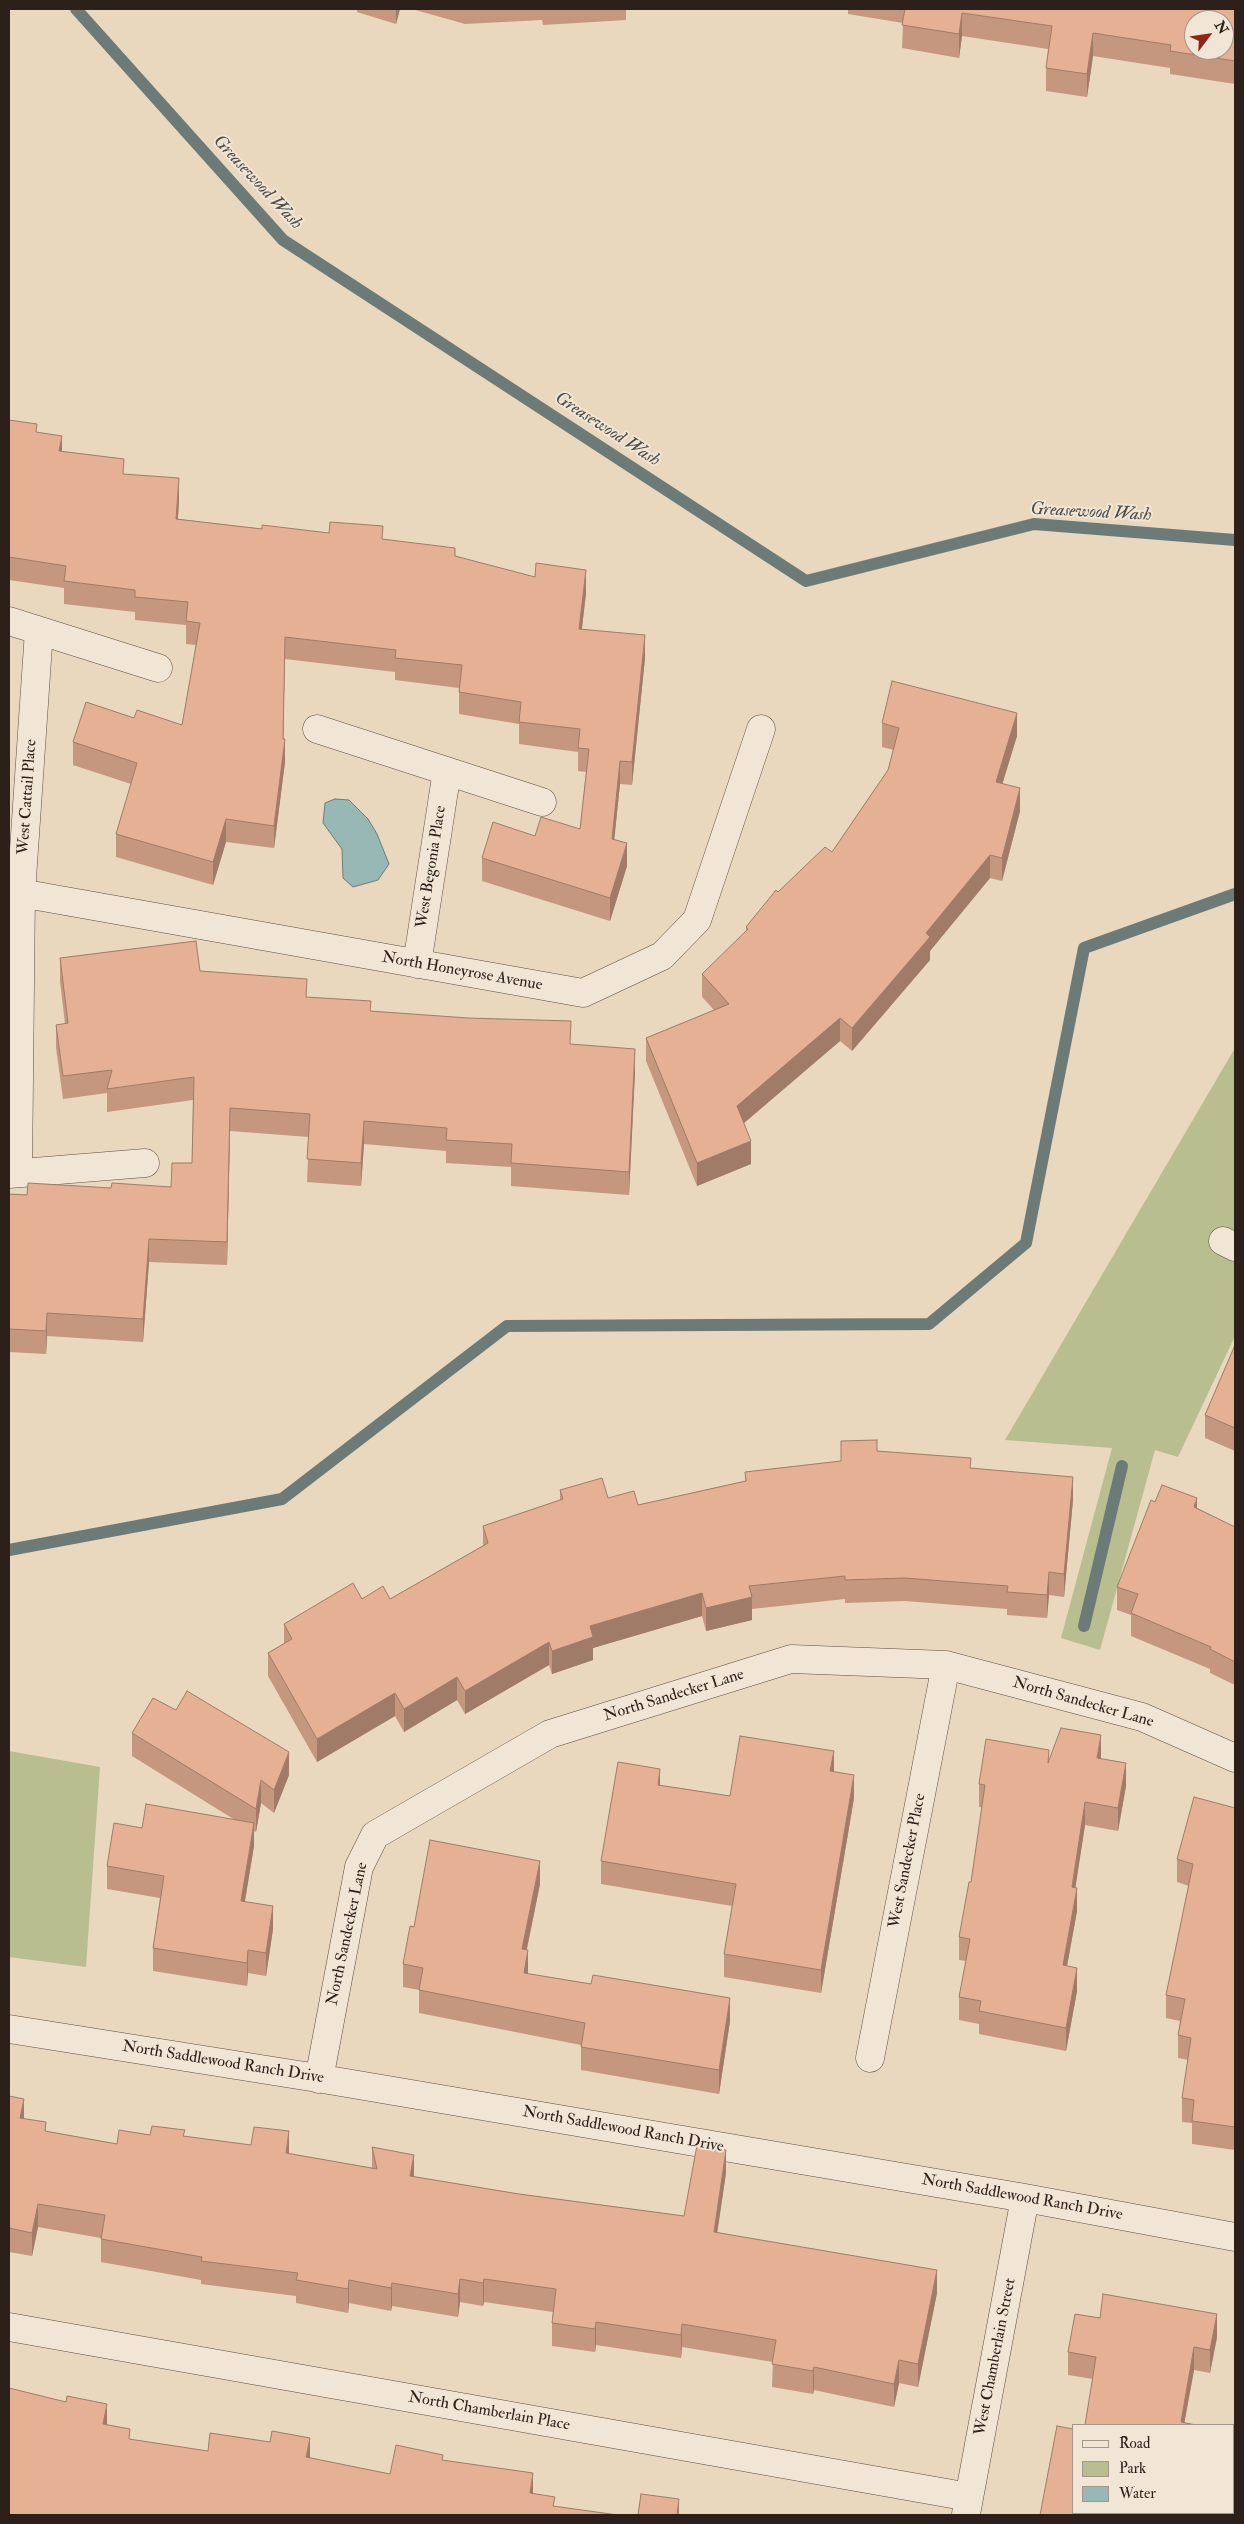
<!DOCTYPE html>
<html>
<head>
<meta charset="utf-8">
<style>
  body { margin:0 }
  #map { position:relative; width:1244px; height:2524px; overflow:hidden; background:#e9d7be; font-family:"IM FELL Double Pica",serif }
  canvas { display:block }
  .frame { position:absolute; inset:0; border:10px solid #2d201b; pointer-events:none }
  .legend { position:absolute; left:1072px; top:2424px; width:162px; height:90px; box-sizing:border-box; background:#f1e5d5; border:1px solid #a3968b; margin:0; padding:6px 9px; list-style:none; font-size:15px; color:#2d201b }
  .legend li { display:flex; align-items:center; gap:10px; height:25px }
  .legend b { width:25px; border:1px solid #a3968b }
  .north { position:absolute; left:1184px; top:10px; width:50px; height:50px; box-sizing:border-box; background:#f1e5d5; border:1px solid #a3968b; border-radius:50%; rotate:59deg; font-size:14px; font-weight:700; line-height:20px; text-align:center; color:#2d201b }
  .north::after { content:''; display:block; margin:auto; width:18px; height:22px; background:#8f2418; clip-path:polygon(50% 0,100% 100%,50% 72%,0 100%) }
</style>
</head>
<body>
<div id="map">
<canvas width="1244" height="2524"></canvas>
<div class="frame"></div>
<ul class="legend">
<li><b style="height:6px;background:#f1e5d5"></b>Road</li>
<li><b style="height:14px;background:#b8be90"></b>Park</li>
<li><b style="height:14px;background:#98b8b6"></b>Water</li>
</ul>
<div class="north">N</div>
</div>
<script>
const c = document.querySelector('canvas').getContext('2d');
c.lineJoin = 'round';
function paint(path, color) { c.fillStyle = color; c.fill(path, 'evenodd'); }
const toPath = rows => new Path2D(rows.map(r => 'M' + r).join(''));
function strokePath(path, color, width, dash) { c.strokeStyle = color; c.lineWidth = width; c.lineCap = dash ? 'butt' : 'round'; c.setLineDash(dash || []); c.stroke(path); }
function drawText(font, color, halo, rows, align = 'center') {
  c.font = font + ' "IM FELL Double Pica",serif'; c.lineWidth = 4; c.setLineDash([]); c.textBaseline = 'middle'; c.strokeStyle = halo; c.fillStyle = color; for (const [text, x, y, turn = 0] of rows) {
    c.save(); c.translate(x, y); c.rotate((+turn || 0) * Math.PI / 180); c.textAlign = isNaN(turn) ? turn : align; if (halo) c.strokeText(text, 0, 0); c.fillText(text, 0, 0); c.restore();
  }
}
const green = toPath([
  [1235,1048,1235,1336,1178,1457,1155,1450,1100,1650,1061,1638,1112,1448,1005,1440],
  [9,1751,100,1767,86,1967,9,1957]
]);
const water = toPath([
  [335,799,349,800,368,819,377,834,389,864,378,880,353,887,343,878,342,849,323,823,325,803,335,799]
]);
const stream = toPath([
  [76,9,283,240,806,581,1034,524,1235,540],
  [9,1550,282,1499,507,1326,929,1324,1026,1243,1084,948,1235,894],
  [1084,1626,1122,1466]
]);
const minor = toPath([
  [9,621,158,668],
  [317,729,542,802],
  [9,891,583,993,662,956,697,920,761,729],
  [417,964,447,771],
  [18,1173,21,893,39,631],
  [9,1174,145,1163],
  [1223,1241,1235,1247],
  [9,2029,311,2077,1025,2198,1235,2237],
  [870,2058,946,1665],
  [319,2079,359,1867,375,1835,550,1734,791,1659,946,1665,1142,1717,1235,1758],
  [9,2327,969,2497],
  [966,2514,1025,2198]
]);
const wall = toPath([
  [357,9,400,9,396,24,357,12],
  [412,9,626,9,626,20,543,25,542,20,465,24],
  [848,9,1235,9,1235,84,1170,74,1170,68,1093,56,1087,97,1046,91,1046,68,1048,49,962,36,959,58,902,48,903,23,848,14],
  [9,420,37,433,62,452,124,474,179,501,178,519,262,529,383,539,455,556,586,593,582,629,645,658,632,785,620,784,614,839,627,866,610,921,482,881,482,858,535,836,580,829,586,772,578,771,578,752,519,744,519,724,459,714,459,688,395,680,395,672,285,659,283,739,285,762,274,848,226,842,213,885,116,857,116,834,131,784,73,765,73,742,134,718,182,725,196,645,186,644,186,625,135,620,135,612,64,604,64,588,9,580],
  [882,723,1017,736,1002,783,1020,811,1002,881,990,878,930,951,930,960,852,1051,840,1041,744,1123,751,1164,697,1186,646,1061,646,1038,714,1010,702,997,702,974,746,932,746,927,778,892,832,852,888,770,894,750,882,747],
  [60,958,200,971,307,997,371,1011,571,1045,635,1072,629,1195,511,1186,511,1167,446,1163,446,1151,364,1144,361,1186,307,1182,309,1137,230,1131,227,1265,149,1262,143,1342,47,1336,46,1354,9,1352,9,1194,27,1195,111,1188,171,1187,192,1163,193,1100,107,1112,107,1093,63,1099,56,1048,56,1025,65,1024,60,981],
  [1235,1345,1235,1451,1205,1438,1205,1415],
  [841,1441,877,1451,971,1468,1073,1500,1064,1597,1049,1595,1047,1618,1007,1615,1007,1609,905,1601,845,1603,845,1599,752,1609,752,1620,706,1631,702,1616,593,1648,593,1660,552,1674,549,1665,465,1714,457,1700,404,1732,395,1716,317,1762,268,1676,268,1653,284,1644,284,1624,362,1599,390,1599,483,1546,483,1526,560,1500,560,1490,608,1498,638,1505,745,1481,745,1472,841,1461],
  [1155,1502,1197,1508,1235,1527,1235,1685,1210,1673,1210,1669,1131,1636,1131,1615,1117,1610,1117,1587],
  [132,1733,289,1775,274,1813,261,1803,256,1832,254,1831,254,1846,245,1901,273,1929,266,1976,248,1973,247,1986,153,1971,153,1948,160,1898,107,1889,107,1866,142,1828,235,1820,132,1756],
  [1101,1759,1126,1786,1118,1831,1085,1825,1075,1888,1077,1911,1067,1966,1077,1991,1066,2051,979,2034,979,2024,959,2020,959,1997,966,1961,959,1960,959,1937,971,1882,982,1807,979,1807,979,1784,1049,1760],
  [834,1772,854,1798,821,1993,724,1977,724,1954,732,1906,601,1884,601,1861,660,1785,730,1796],
  [1235,1808,1235,2150,1192,2144,1192,2123,1182,2122,1182,2098,1188,2060,1178,2058,1178,2035,1180,2021,1166,2018,1166,1995,1189,1886,1177,1882,1177,1859],
  [540,1884,527,1949,528,1974,730,2021,719,2094,581,2070,581,2045,419,2013,419,1990,403,1987,403,1964,414,1927],
  [9,2096,24,2119,46,2131,117,2144,150,2135,185,2136,372,2168,372,2147,414,2177,519,2194,684,2216,726,2173,717,2232,937,2293,918,2387,899,2383,894,2407,814,2390,813,2394,772,2387,773,2362,682,2347,681,2358,596,2345,595,2352,552,2346,552,2323,553,2312,484,2302,483,2306,460,2302,458,2317,392,2306,391,2311,349,2303,348,2313,296,2303,296,2296,201,2284,201,2280,101,2262,101,2238,38,2227,32,2256,9,2252],
  [1217,2337,1210,2373,1194,2370,1184,2423,1085,2425,1093,2379,1068,2375,1068,2352]
]);
const shadedWall = toPath([
  [396,9,400,9,396,24],
  [962,13,962,36,959,58,959,34],
  [1093,33,1093,56,1087,97,1087,74],
  [62,436,62,459,59,451],
  [179,478,179,501,176,542,176,519],
  [586,570,586,593,579,652,579,629],
  [645,635,645,658,632,785,632,762],
  [285,637,283,758,285,739,285,762,274,848,274,826],
  [1017,713,1017,736,996,805,996,782],
  [620,761,620,784,612,862,612,839],
  [1020,788,1020,811,1002,881,1002,858],
  [226,819,226,842,213,885,213,862],
  [627,843,627,866,610,921,610,898],
  [990,855,990,878,930,951,930,960,852,1051,852,1028,926,933],
  [840,1018,840,1041,737,1129,737,1106],
  [635,1049,635,1072,629,1195,629,1172],
  [230,1108,230,1131,227,1265,227,1242],
  [364,1121,364,1144,361,1186,361,1163],
  [751,1141,751,1164,697,1186,697,1163],
  [149,1239,149,1262,143,1342,143,1319],
  [47,1313,47,1336,46,1354,46,1331],
  [1073,1477,1073,1500,1064,1597,1064,1574],
  [1197,1498,1197,1521,1194,1507],
  [1049,1572,1049,1595,1047,1618,1047,1595],
  [702,1593,702,1616,593,1648,593,1660,552,1674,552,1651,590,1626],
  [752,1597,752,1620,706,1631,706,1608],
  [549,1642,549,1665,465,1714,465,1691],
  [457,1677,457,1700,404,1732,404,1709],
  [395,1693,395,1716,317,1762,317,1739],
  [1101,1735,1101,1758,1097,1781,1097,1758],
  [834,1751,834,1774,830,1771],
  [289,1752,289,1775,274,1813,274,1790],
  [1126,1763,1126,1786,1118,1831,1118,1808],
  [660,1769,660,1792,658,1785],
  [854,1775,854,1798,821,1993,821,1970],
  [261,1780,261,1803,256,1832,256,1809],
  [1085,1802,1085,1825,1072,1910,1072,1887],
  [254,1823,254,1846,241,1924,241,1901],
  [540,1861,540,1884,522,1972,522,1949],
  [1077,1888,1077,1911,1063,1988,1063,1965],
  [273,1906,273,1929,266,1976,266,1953],
  [248,1950,248,1973,247,1986,247,1963],
  [528,1950,528,1973,524,1996,524,1973],
  [1077,1968,1077,1991,1066,2051,1066,2028],
  [730,1998,730,2021,719,2094,719,2070],
  [24,2099,24,2122,20,2118],
  [289,2131,289,2154,286,2153],
  [726,2150,726,2173,714,2255,714,2232],
  [414,2155,414,2178,410,2176],
  [38,2204,38,2227,32,2256,32,2233],
  [937,2270,937,2293,918,2387,918,2364],
  [460,2279,460,2302,458,2317,458,2294],
  [484,2279,484,2302,483,2306,483,2283],
  [349,2280,349,2303,348,2313,348,2289],
  [392,2283,392,2306,391,2311,391,2288],
  [1217,2314,1217,2337,1210,2373,1210,2350],
  [596,2322,596,2345,595,2352,595,2329],
  [682,2324,682,2347,681,2358,681,2335],
  [1194,2347,1194,2370,1184,2425,1181,2422],
  [899,2360,899,2383,894,2407,894,2384],
  [814,2367,814,2390,813,2394,813,2371],
  [107,2404,107,2427,103,2424],
  [310,2438,310,2461,306,2457],
  [533,2473,533,2496,530,2493],
  [679,2499,679,2515,677,2515],
  [1174,2513,1178,2513,1178,2515,1174,2515]
]);
const building = toPath([
  [905,9,1235,9,1235,61,1170,51,1171,45,1093,33,1087,74,1046,68,1052,26,962,13,959,34,902,25,905,9],
  [1194,20,1224,20,1224,50,1194,50,1194,20],
  [9,420,37,424,36,432,62,436,59,451,124,459,123,474,179,478,176,519,262,529,262,525,329,533,330,522,383,526,382,539,455,548,455,556,535,577,536,563,586,570,579,629,645,635,632,762,620,761,612,839,627,843,610,898,482,858,493,822,535,836,541,817,580,829,589,749,578,748,580,729,519,722,521,702,459,692,462,665,395,658,396,650,285,637,283,739,285,739,274,826,226,819,213,862,116,834,137,763,73,742,86,702,134,718,137,710,182,725,200,623,186,621,188,602,135,597,135,590,64,581,66,566,9,557,9,420],
  [892,681,1017,713,996,782,1020,788,1002,858,990,855,926,933,930,937,852,1028,840,1018,737,1106,751,1141,697,1163,646,1038,729,1004,702,974,748,929,746,927,776,890,778,892,825,847,832,852,888,770,899,728,882,723,892,681],
  [196,941,200,971,307,979,306,997,371,1001,370,1011,468,1018,571,1021,570,1044,635,1049,629,1172,511,1163,512,1144,446,1140,447,1128,364,1121,361,1163,307,1159,310,1114,230,1108,227,1242,149,1239,143,1319,47,1313,46,1331,9,1329,9,1194,27,1195,28,1183,111,1188,112,1183,171,1187,172,1163,192,1163,194,1077,107,1089,112,1070,63,1076,56,1025,68,1023,60,958,196,941],
  [1235,1345,1235,1428,1205,1415,1235,1345],
  [877,1440,877,1451,971,1458,970,1468,1073,1477,1064,1574,1049,1572,1047,1595,1007,1592,1008,1586,905,1578,845,1580,845,1576,749,1586,752,1597,706,1608,702,1593,590,1626,593,1637,552,1651,549,1642,465,1691,457,1677,404,1709,395,1693,317,1739,268,1653,292,1639,284,1624,353,1583,362,1599,383,1586,390,1599,488,1543,483,1526,563,1499,560,1490,602,1478,608,1498,634,1491,638,1505,746,1481,745,1472,841,1461,841,1441,877,1440],
  [1162,1485,1197,1498,1194,1507,1235,1527,1235,1662,1210,1649,1211,1647,1131,1613,1138,1594,1117,1587,1151,1500,1155,1502,1162,1485],
  [187,1691,289,1752,274,1790,261,1780,256,1809,132,1733,153,1698,176,1710,187,1691],
  [1061,1728,1101,1735,1097,1758,1126,1763,1118,1808,1085,1802,1072,1887,1077,1888,1063,1965,1077,1968,1066,2028,979,2011,981,2001,959,1997,970,1939,959,1937,969,1882,971,1882,985,1785,979,1784,986,1739,1049,1750,1048,1763,1061,1728],
  [740,1736,834,1751,830,1771,854,1775,821,1970,724,1954,736,1884,601,1861,618,1762,660,1769,658,1785,730,1796,740,1736],
  [1194,1797,1235,1808,1235,2127,1192,2121,1194,2100,1182,2098,1191,2038,1178,2035,1185,1999,1166,1995,1193,1864,1177,1859,1194,1797],
  [146,1804,254,1823,241,1901,273,1906,266,1953,248,1950,247,1963,153,1948,164,1876,107,1866,114,1823,142,1828,146,1804],
  [430,1840,540,1861,522,1949,528,1950,524,1973,591,1984,593,1975,730,1998,719,2070,581,2047,585,2023,419,1990,423,1968,403,1964,410,1926,414,1927,430,1840],
  [9,2096,24,2099,20,2118,46,2122,45,2131,117,2144,119,2130,150,2135,152,2126,185,2130,183,2136,251,2145,254,2127,289,2131,286,2153,377,2169,372,2147,414,2155,410,2176,519,2194,684,2216,697,2145,726,2150,714,2232,937,2270,918,2364,899,2360,894,2384,814,2367,813,2371,772,2364,776,2340,682,2324,681,2335,596,2322,595,2329,552,2323,556,2289,484,2279,483,2283,460,2279,458,2294,392,2283,391,2288,349,2280,348,2289,296,2280,298,2273,201,2261,202,2257,101,2239,105,2215,38,2204,32,2233,9,2228,9,2096],
  [1103,2294,1217,2314,1210,2350,1194,2347,1181,2422,1196,2425,1085,2425,1096,2357,1068,2352,1075,2314,1100,2318,1103,2294],
  [9,2388,66,2402,67,2396,107,2404,103,2424,130,2429,129,2439,208,2451,210,2433,270,2442,272,2431,310,2438,306,2457,390,2474,396,2445,443,2455,442,2460,533,2473,530,2493,555,2497,553,2506,618,2515,9,2515,9,2388],
  [1057,2426,1073,2429,1073,2513,1174,2513,1174,2515,1040,2515,1057,2426],
  [641,2494,679,2499,677,2515,638,2515,641,2494]
]);
const streetNames = [
  ["West Cattail Place",28,797,-86],
  ["West Begonia Place",432,867,-81],
  ["North Honeyrose Avenue",462,972,10],
  ["North Sandecker Lane",674,1696,-17],
  ["North Sandecker Lane",1083,1703,16],
  ["West Sandecker Place",908,1861,-79],
  ["North Sandecker Lane",348,1934,-78],
  ["North Saddlewood Ranch Drive",223,2063,9],
  ["North Saddlewood Ranch Drive",623,2130,10],
  ["North Saddlewood Ranch Drive",1022,2198,10],
  ["West Chamberlain Street",996,2357,-79],
  ["North Chamberlain Place",489,2412,10]
];
const waterNames = [
  ["Greasewood Wash",257,183,47],
  ["Greasewood Wash",607,430,33],
  ["Greasewood Wash",1091,513,3]
];
paint(green, '#b8be90');
paint(water, '#98b8b6');
strokePath(water, '#6d7b78', 1);
strokePath(stream, '#6d7b78', 12);
strokePath(minor, '#5c4e44', 29);
strokePath(minor, '#f1e5d5', 28);
paint(wall, '#c5977f');
paint(shadedWall, '#a07b68');
paint(building, '#e5b094');
strokePath(building, '#a07b68', 1);
drawText('16px', '#2d201b', '#f1e5d5', streetNames);
drawText('italic 18px', '#4d4e4a', '#f1e5d5', waterNames);
</script>
</body>
</html>
